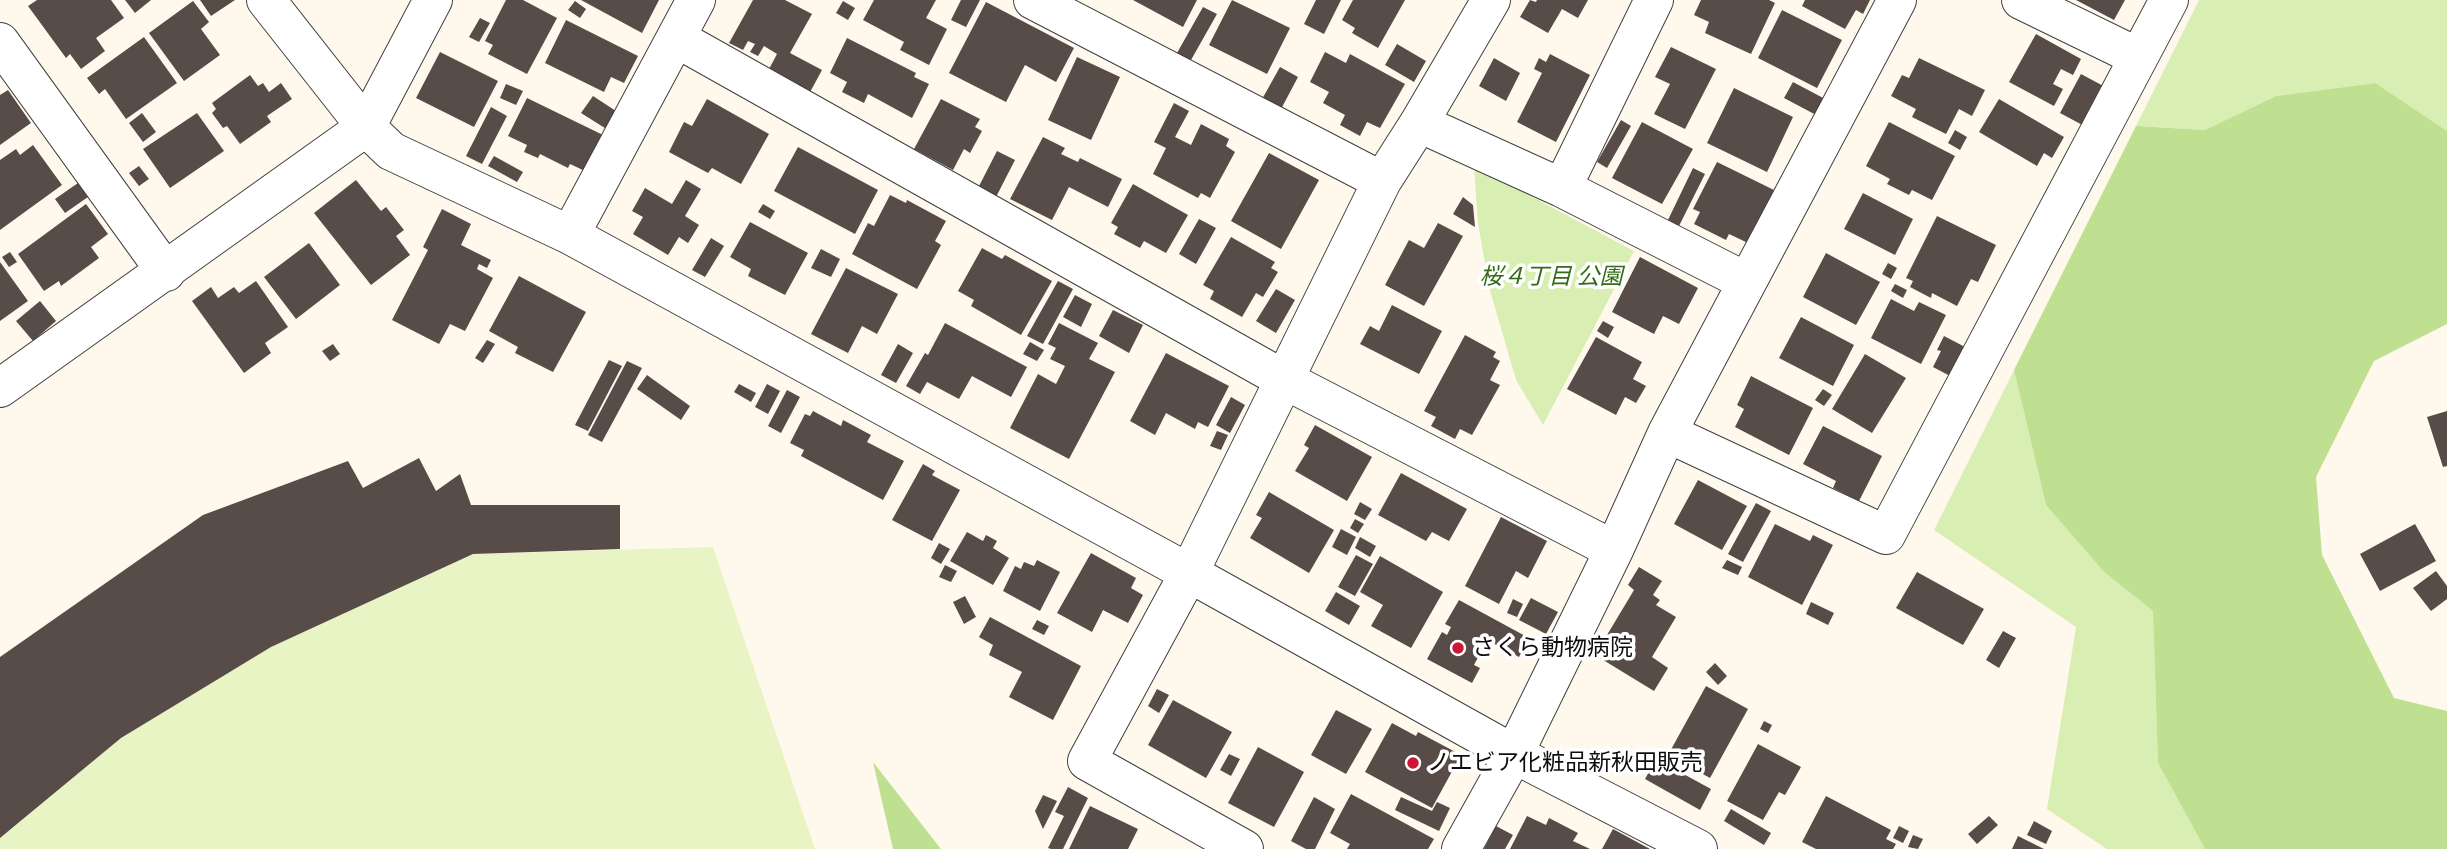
<!DOCTYPE html>
<html>
<head>
<meta charset="utf-8">
<style>
  body { margin:0 }
  canvas { display:block; background:#fff9ed }
</style>
</head>
<body>
<canvas width="2447" height="849"></canvas>
<script>
const c = document.querySelector('canvas').getContext('2d');
c.lineJoin = 'round';
function paint(path, color) { c.fillStyle = color; c.fill(path, 'evenodd'); }
const toPath = rows => new Path2D(rows.map(r => 'M' + r).join(''));
function strokePath(path, color, width, dash) { c.strokeStyle = color; c.lineWidth = width; c.lineCap = dash ? 'butt' : 'round'; c.setLineDash(dash || []); c.stroke(path); }
function drawText(font, color, halo, rows, align = 'center') {
  c.font = font + ' "Zilla Slab","Noto Sans JP",serif'; c.lineWidth = 7; c.setLineDash([]); c.textBaseline = 'middle'; c.strokeStyle = halo; c.fillStyle = color; for (const [text, x, y, turn = 0] of rows) {
    c.save(); c.translate(x, y); c.rotate((+turn || 0) * Math.PI / 180); c.textAlign = isNaN(turn) ? turn : align; if (halo) c.strokeText(text, 0, 0); c.fillText(text, 0, 0); c.restore();
  }
}
const green = toPath([
  [2199,0,2447,0,2447,131,2374,83,2276,96,2205,130,2136,126],
  [1474,166,1634,251,1543,425,1516,380,1489,287,1478,223],
  [2014,370,2046,505,2104,572,2153,611,2158,763,2205,849,2107,849,2047,809,2076,627,1934,530]
]);
const forest = toPath([
  [2375,83,2447,131,2447,324,2374,361,2316,477,2322,555,2394,698,2447,711,2447,849,2205,849,2158,763,2153,611,2104,572,2046,505,2014,370,2136,126,2205,130,2276,96],
  [873,762,941,849,893,849]
]);
const pitch = toPath([
  [713,547,815,849,0,849,0,838,121,738,271,647,473,554]
]);
const building = toPath([
  [37,0,111,0,124,18,96,38,105,51,81,69,70,54,66,58,28,6],
  [125,0,151,0,135,13],
  [200,0,235,0,211,16],
  [506,0,523,0,557,18,527,74,488,54,493,45,485,41],
  [581,0,659,0,642,33],
  [753,0,785,0,812,14,790,53,822,70,809,94,768,71,777,54,764,46,758,56,750,52,755,44,748,41,743,50,729,43],
  [874,0,936,0,926,18,947,29,929,65,900,50,904,42,863,20],
  [961,0,980,0,966,27,951,20],
  [1133,0,1197,0,1183,27],
  [1232,0,1290,28,1267,74,1209,45],
  [1316,0,1341,0,1324,34,1304,24],
  [1353,0,1405,0,1378,48,1352,33,1355,28,1342,20],
  [1530,0,1536,2,1537,0,1588,0,1578,18,1562,9,1548,33,1520,17],
  [1701,0,1769,0,1775,3,1751,54,1705,33,1709,22,1694,15],
  [1805,0,1870,0,1863,14,1856,10,1845,29,1802,6],
  [2076,0,2125,0,2114,20],
  [193,1,209,22,201,29,220,55,184,81,149,33],
  [575,1,586,9,580,18,568,10],
  [843,1,855,8,848,20,836,13],
  [986,2,1074,48,1056,82,1025,65,1006,102,949,73],
  [1203,7,1217,14,1191,60,1177,53],
  [1782,10,1842,40,1817,88,1758,58],
  [480,18,490,23,479,42,469,37],
  [566,20,638,56,624,83,611,77,604,92,545,63],
  [2036,34,2081,59,2073,75,2061,69,2053,84,2063,89,2054,106,2009,82],
  [144,37,177,83,126,119,105,89,99,94,87,78],
  [847,38,916,73,914,77,929,84,912,118,868,94,864,103,842,92,847,82,830,73],
  [1397,44,1426,61,1414,82,1385,65],
  [1671,47,1716,69,1685,129,1654,114,1670,84,1655,77],
  [440,52,498,81,474,127,416,98],
  [1325,52,1346,63,1350,54,1405,84,1380,128,1367,122,1360,136,1340,125,1345,115,1323,103,1329,92,1310,82],
  [1550,54,1590,75,1556,142,1517,122,1542,73,1534,69,1539,58,1546,62],
  [1077,57,1120,77,1091,140,1048,120],
  [1494,58,1520,73,1506,101,1479,86],
  [1919,58,1985,90,1972,116,1959,109,1946,134,1912,117,1916,109,1891,96,1902,75,1909,78],
  [1280,67,1298,77,1280,111,1261,101],
  [2081,74,2109,89,2088,128,2060,113],
  [250,75,258,86,263,83,269,92,281,83,292,99,267,116,271,122,240,144,227,126,223,128,212,113,216,109,212,103],
  [1793,82,1827,100,1818,116,1784,98],
  [506,84,523,91,516,105,500,98],
  [1734,88,1793,117,1767,172,1707,143],
  [8,90,31,123,0,145,0,95],
  [593,96,619,113,608,130,581,113],
  [527,98,603,135,585,171,570,164,568,168,540,154,538,158,524,152,527,145,508,136],
  [707,99,769,134,741,184,712,168,708,173,669,152,684,122,692,126],
  [941,99,980,119,975,127,982,131,970,153,964,149,953,170,914,149],
  [1999,99,2064,137,2052,158,2044,153,2037,166,1979,132],
  [1174,103,1189,111,1175,137,1191,145,1201,124,1229,139,1226,146,1235,152,1210,198,1201,193,1198,198,1153,174,1166,148,1154,142],
  [491,107,507,116,482,164,466,156],
  [142,113,156,132,143,142,129,123],
  [197,113,224,151,170,188,143,149],
  [1621,120,1631,126,1607,168,1597,162],
  [1642,122,1693,149,1662,204,1612,178],
  [1889,122,1955,156,1932,200,1912,190,1909,195,1887,184,1890,179,1866,166],
  [1955,130,1967,137,1960,150,1948,143],
  [1043,137,1065,148,1061,154,1078,162,1080,158,1122,179,1108,207,1069,187,1052,220,1010,199],
  [33,145,62,185,0,230,0,160,16,149,20,155],
  [798,147,878,190,855,234,774,191],
  [997,151,1015,160,996,197,978,188],
  [1269,153,1319,180,1281,249,1231,221],
  [494,156,523,172,517,182,488,166],
  [1717,162,1774,190,1748,243,1729,234,1726,240,1694,224,1700,212,1693,209],
  [139,166,149,179,139,186,129,173],
  [1693,168,1705,174,1678,228,1667,222],
  [356,180,381,211,386,207,404,230,396,236,410,255,371,285,314,213],
  [686,180,701,189,685,216,699,225,688,243,679,237,668,255,633,234,643,217,632,211,645,188,672,204],
  [78,183,88,197,65,213,55,199],
  [1133,184,1188,215,1166,253,1144,241,1140,248,1114,234,1118,227,1111,223],
  [1863,193,1913,219,1895,255,1844,229],
  [890,195,906,203,907,200,946,221,935,241,941,245,917,289,852,254,868,223,874,226],
  [1463,197,1473,205,1475,227,1453,214],
  [86,204,108,234,91,247,99,258,61,286,59,281,44,291,18,254],
  [763,204,775,211,770,219,758,212],
  [442,209,471,224,461,245,491,260,487,268,479,264,477,269,493,278,465,331,450,324,439,344,392,320,428,250,423,247],
  [1937,216,1996,245,1978,282,1971,279,1957,306,1932,293,1931,298,1910,287,1913,281,1906,278],
  [1199,219,1216,228,1196,264,1179,254],
  [750,222,808,253,785,295,748,276,751,269,730,257],
  [1438,223,1463,236,1424,306,1385,285,1409,240,1424,248],
  [1231,237,1275,262,1271,268,1278,272,1263,297,1256,293,1242,317,1210,299,1214,291,1203,285],
  [711,238,724,246,705,277,692,270],
  [309,243,340,285,296,319,264,277],
  [982,248,1002,259,1005,255,1052,281,1021,335,971,306,974,300,958,291],
  [821,249,840,259,831,277,811,268],
  [10,252,17,262,9,267,2,257],
  [1826,253,1880,282,1856,325,1803,297],
  [1640,257,1698,288,1679,324,1663,316,1654,334,1612,312],
  [0,262,28,301,0,321],
  [1888,263,1897,268,1891,279,1882,274],
  [846,268,898,294,877,334,862,326,848,353,811,334],
  [519,276,586,312,553,372,515,353,518,347,489,331],
  [256,281,288,327,265,343,271,353,244,373,192,301,211,287,218,298,234,287,239,293],
  [1058,281,1073,289,1043,344,1027,336],
  [1895,284,1907,290,1903,298,1891,291],
  [1276,289,1295,300,1276,333,1256,321],
  [1075,295,1092,304,1081,327,1063,317],
  [1891,299,1914,311,1919,302,1946,315,1921,364,1871,338],
  [40,301,56,321,33,341,16,321],
  [1392,305,1442,331,1419,374,1360,344,1370,326,1379,331],
  [1113,310,1143,325,1129,353,1099,336],
  [1801,317,1854,345,1833,386,1779,358],
  [1603,321,1614,327,1608,338,1597,331],
  [945,323,1027,367,1011,397,972,376,959,399,927,382,920,394,906,386,925,353,928,355],
  [1059,323,1098,343,1089,359,1115,372,1069,459,1010,428,1038,374,1056,384,1065,366,1050,359,1056,348,1048,344],
  [1465,335,1496,352,1493,357,1500,361,1490,380,1500,385,1472,435,1460,429,1455,439,1431,426,1436,417,1424,411],
  [1944,336,1967,348,1952,377,1933,367,1941,351,1937,350],
  [1596,337,1642,362,1633,379,1646,386,1636,403,1625,397,1616,415,1567,389],
  [487,340,495,344,483,363,475,358],
  [1030,342,1044,350,1037,361,1023,354],
  [333,344,340,354,330,361,322,351],
  [898,344,913,353,896,383,881,375],
  [1166,353,1229,386,1208,427,1198,422,1195,429,1166,413,1155,435,1130,421],
  [1865,354,1906,378,1872,433,1832,409],
  [609,360,622,366,588,431,575,425],
  [627,361,642,368,602,442,588,435],
  [647,375,690,406,681,420,637,389],
  [1751,376,1813,408,1789,455,1735,427,1744,409,1737,405],
  [739,384,756,393,751,402,734,392],
  [767,384,780,391,768,414,755,407],
  [1823,389,1832,395,1824,406,1815,400],
  [787,390,800,397,781,433,768,426],
  [1231,397,1245,405,1230,433,1216,425],
  [813,411,841,426,843,420,871,435,867,442,904,461,883,500,801,456,804,450,790,443,805,414,810,416],
  [2447,411,2447,466,2443,467,2427,417],
  [1315,425,1372,457,1347,501,1295,471,1309,448,1304,445],
  [1823,426,1882,456,1859,501,1833,488,1836,481,1803,464],
  [1217,431,1228,435,1221,450,1210,446],
  [419,458,436,491,460,474,471,505,620,505,620,549,473,554,271,647,121,738,0,838,0,657,203,515,348,461,363,488],
  [923,464,935,471,932,475,960,490,932,541,892,520],
  [1401,473,1467,509,1449,541,1432,532,1426,541,1378,515],
  [1698,480,1747,506,1722,550,1674,524],
  [1269,492,1334,530,1309,573,1250,538,1262,518,1256,515],
  [1360,502,1372,509,1365,520,1354,514],
  [1756,503,1771,511,1743,562,1728,554],
  [1501,517,1547,541,1528,578,1516,571,1499,604,1465,586],
  [1355,519,1364,524,1358,533,1350,528],
  [1775,524,1810,541,1813,535,1833,545,1802,605,1748,577],
  [2415,524,2436,561,2380,591,2360,554],
  [1341,529,1356,537,1347,555,1332,547],
  [967,532,983,541,986,535,997,541,993,548,1009,558,993,585,950,561],
  [1360,537,1376,546,1370,557,1355,548],
  [939,543,950,549,941,564,931,558],
  [1091,553,1136,578,1131,588,1143,595,1128,623,1103,610,1092,632,1057,613],
  [1356,555,1373,564,1355,596,1338,587],
  [1380,556,1443,592,1411,648,1371,626,1383,605,1360,592],
  [1037,560,1060,572,1040,611,1003,591,1015,566,1021,569,1024,562,1034,566],
  [1727,560,1742,567,1738,575,1722,568],
  [945,565,957,571,951,582,939,577],
  [1639,567,1662,581,1653,595,1660,600,1656,605,1676,617,1652,657,1668,668,1654,691,1595,655,1634,590,1628,585],
  [2436,571,2447,586,2447,599,2431,611,2413,588],
  [1917,572,1984,609,1963,645,1896,608],
  [1336,592,1360,606,1349,625,1325,611],
  [965,596,976,617,964,624,953,602],
  [1531,598,1558,612,1546,634,1519,620],
  [1513,599,1523,604,1517,617,1507,613],
  [1459,600,1529,638,1519,657,1487,640,1474,665,1480,668,1472,683,1427,659,1442,632,1447,635,1451,627,1445,624],
  [1811,602,1834,613,1828,625,1806,614],
  [990,617,1081,666,1053,720,1009,697,1022,672,989,655,993,645,979,637],
  [1037,620,1049,626,1044,635,1032,629],
  [2003,631,2016,638,1999,668,1986,660],
  [1715,663,1727,676,1718,685,1706,672],
  [1706,686,1748,709,1710,778,1668,755],
  [1157,689,1169,695,1159,713,1148,706],
  [1173,700,1232,732,1206,778,1148,745],
  [1336,710,1372,729,1346,774,1311,755],
  [1764,721,1772,725,1768,733,1760,729],
  [1392,723,1416,736,1418,732,1461,755,1432,808,1365,772],
  [1758,744,1801,767,1785,795,1779,792,1763,820,1727,801],
  [1258,747,1304,772,1274,827,1228,803],
  [1229,754,1240,759,1231,776,1220,770],
  [1656,759,1711,789,1700,810,1645,779],
  [1068,787,1088,798,1063,849,1051,849,1048,848,1064,816,1055,812],
  [1351,794,1434,839,1428,849,1347,849,1350,844,1330,833],
  [1043,795,1057,801,1043,829,1035,811],
  [1826,796,1891,830,1886,839,1896,844,1893,849,1816,849,1802,842],
  [1314,797,1335,809,1315,849,1306,849,1291,841],
  [1401,797,1432,811,1437,802,1450,808,1439,831,1395,810],
  [1090,806,1138,829,1128,849,1069,849],
  [1731,809,1771,833,1764,845,1724,821],
  [1527,816,1546,825,1549,818,1578,833,1573,841,1590,849,1510,849],
  [1989,816,1998,825,1977,844,1968,834],
  [2034,821,2052,831,2046,844,2027,835],
  [1496,826,1513,835,1505,849,1484,849],
  [1899,826,1909,831,1903,843,1893,838],
  [1613,829,1650,849,1602,849],
  [1913,835,1923,839,1918,849,1908,847],
  [2018,836,2044,849,2012,849]
]);
const street = toPath([
  [266,0,366,127,391,151,570,235,1189,573,1382,181,1419,123,1491,0],
  [1033,0,1382,181],
  [2021,0,2138,57],
  [676,38,1285,380,1614,550],
  [0,42,166,272],
  [1419,123,1562,188,1747,282],
  [1562,188,1654,0],
  [570,235,696,0],
  [0,388,366,127,433,0],
  [1667,433,1886,535,2169,0],
  [1244,849,1087,761,1189,573,1514,754,1698,849],
  [1461,849,1514,754,1614,550,1667,433,1897,0]
]);
const markers = [
  [1458,648,7,"#cb1736"],
  [1413,763,7,"#cb1736"]
];
const parkNames = [
  ["桜４丁目 公園",1551,277]
];
const poiNames = [
  ["さくら動物病院",1472,648],
  ["ノエビア化粧品新秋田販売",1427,763]
];
paint(green, '#d8eeb2');
paint(forest, '#bee090');
paint(pitch, '#e9f4c5');
paint(building, '#574c48');
strokePath(street, '#404040', 40);
strokePath(street, '#fff', 38);
for (const [x, y, r, color] of markers) { const dot = new Path2D(); dot.arc(x, y, r, 0, 2 * Math.PI); c.fillStyle = color; c.fill(dot); strokePath(dot, '#fff', 2.5); }
drawText('italic 23px', '#336b17', '#fff', parkNames);
drawText('23px', '#0d0d0d', '#fff', poiNames, 'left');
</script>
</body>
</html>
